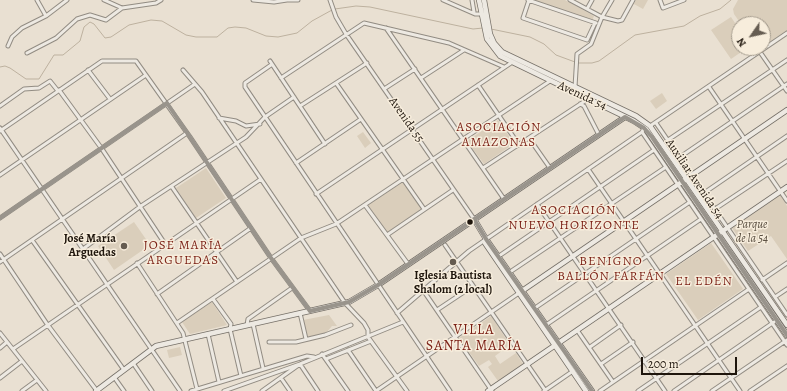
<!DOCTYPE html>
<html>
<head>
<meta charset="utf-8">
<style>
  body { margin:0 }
  #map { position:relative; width:787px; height:391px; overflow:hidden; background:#e9e0d2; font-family:Alegreya,serif }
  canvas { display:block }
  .north { position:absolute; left:731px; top:16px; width:40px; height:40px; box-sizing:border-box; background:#f7eddc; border:1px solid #a09789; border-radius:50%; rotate:236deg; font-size:11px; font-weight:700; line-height:16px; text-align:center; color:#1e150c }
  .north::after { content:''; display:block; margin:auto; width:14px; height:18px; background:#655c51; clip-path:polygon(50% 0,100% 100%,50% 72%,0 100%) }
  .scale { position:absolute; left:641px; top:357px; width:96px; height:18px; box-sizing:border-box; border:2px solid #1e150c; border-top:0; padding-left:5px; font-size:12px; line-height:14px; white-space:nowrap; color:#1e150c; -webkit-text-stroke:3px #f7eddc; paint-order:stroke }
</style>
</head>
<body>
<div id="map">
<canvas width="787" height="391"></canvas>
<div class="north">N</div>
<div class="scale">200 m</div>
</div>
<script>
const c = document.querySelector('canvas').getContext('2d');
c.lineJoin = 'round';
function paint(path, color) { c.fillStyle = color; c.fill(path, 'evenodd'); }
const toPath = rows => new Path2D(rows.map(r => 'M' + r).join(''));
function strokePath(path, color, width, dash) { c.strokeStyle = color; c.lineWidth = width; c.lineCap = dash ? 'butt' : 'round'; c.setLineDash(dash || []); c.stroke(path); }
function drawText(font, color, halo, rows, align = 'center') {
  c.font = font + ' Alegreya,serif'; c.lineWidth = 3; c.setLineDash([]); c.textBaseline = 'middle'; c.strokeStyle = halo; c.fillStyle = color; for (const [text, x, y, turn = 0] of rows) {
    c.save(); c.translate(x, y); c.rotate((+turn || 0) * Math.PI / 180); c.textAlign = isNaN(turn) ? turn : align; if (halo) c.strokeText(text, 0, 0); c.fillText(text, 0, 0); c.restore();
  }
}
const green = toPath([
  [532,0,565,0,594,16,592,21],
  [636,0,648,0,643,9,634,4],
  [738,0,787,0,787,31,763,47,763,24,741,24,734,14,733,9],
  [731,17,739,29,739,48,747,48,731,59,711,30],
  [662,93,667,101,656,109,650,101],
  [599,101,636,118,648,126,675,164,673,165,651,134,599,102],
  [498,120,513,142,512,145,484,164,467,141],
  [363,132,371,143,365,148,357,136],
  [206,168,226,198,196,218,176,188],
  [403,182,422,209,387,233,368,205],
  [780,195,787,206,787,259,771,236,748,251,732,228],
  [134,222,150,245,114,270,98,246],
  [711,243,743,289,698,320,666,274],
  [212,302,227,325,190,334,182,322],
  [329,315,337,326,332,326,326,333,308,337,303,320],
  [491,316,510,345,495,356,500,364,516,353,523,364,498,381,488,367,492,364,489,360,479,366,459,338],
  [180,347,182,355,169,358,167,350]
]);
const stream = toPath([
  [335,9,356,6,370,7,473,29,483,28],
  [491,29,530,37,544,44,556,55,575,62],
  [578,63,592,63,599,61,635,35,684,26,700,16,720,9,731,0],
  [0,67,5,66,10,68,26,79,39,79,54,55,63,55,80,41,84,27,90,22,94,24,105,38,111,37,129,25,151,20,162,21,186,35,196,37,217,37,228,28,235,27,246,28,266,36,278,37,297,33,312,21,332,10]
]);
const street = toPath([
  [37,0,46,16],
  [104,0,122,8,156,3,161,0],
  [253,0,274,2,287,0],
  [288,0,298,0],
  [330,0,336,17,346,34,474,219],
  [443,0,475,14,481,14],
  [472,0,474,12],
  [528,0,596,23],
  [529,0,523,18,587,40,595,23],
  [570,0,602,17,618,21,622,20,633,0],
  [660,0,663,8,684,0],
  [587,9,592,0],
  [386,28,504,199],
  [8,46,12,37,22,28,46,16,67,0],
  [760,52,787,91],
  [27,53,56,38,77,19,90,15,106,20,122,8],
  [270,61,325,144],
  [271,65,245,83,245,87,450,391],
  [88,70,110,99],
  [183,70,202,92,345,303,364,323,368,330,368,337,407,391],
  [281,78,364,23,449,43,504,67],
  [421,78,464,50],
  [336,83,424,209],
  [478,85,519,145],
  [575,87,577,54,591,44,602,17,612,0],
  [709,87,787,201],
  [384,89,415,69],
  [59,90,102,149,165,244],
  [580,104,584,106,599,135],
  [0,106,24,89,39,88,50,81,58,91],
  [300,106,367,63],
  [219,118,236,121,246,126,260,124],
  [656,123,787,315],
  [650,126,787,33],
  [0,128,180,391],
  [0,131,102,61,136,61,190,137,271,258,310,311],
  [642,132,787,345],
  [529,138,550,168],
  [668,140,787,60],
  [680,157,787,84],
  [296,163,361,119],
  [483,168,588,99],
  [588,169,740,391],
  [0,175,146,75],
  [172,187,237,282],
  [704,193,787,136],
  [316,194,511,63],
  [537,204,665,391],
  [365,205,408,264],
  [715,209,787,161],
  [0,218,195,84],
  [387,235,453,190],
  [32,240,124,370],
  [445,245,545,390],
  [83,249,141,206,246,137,265,117,294,97],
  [0,254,47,324,97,391],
  [499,256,654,150],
  [0,262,187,133],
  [137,263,183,333,197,389],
  [510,272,666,167],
  [762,280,787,263],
  [423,290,492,391],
  [157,294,251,228],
  [775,297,787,289],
  [213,299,231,324,230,329,241,376],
  [535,308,690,202],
  [437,310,473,286],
  [300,313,306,339],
  [397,313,469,251,642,132,644,128],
  [177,323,301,238,336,224,550,81],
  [253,324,263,368],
  [247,325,248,319,292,288],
  [546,325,701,219],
  [577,330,613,382],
  [0,333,46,391],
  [208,334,219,382],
  [269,342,296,342,325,335,351,325],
  [590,347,621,325],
  [0,348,7,342],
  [13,349,261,179],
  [348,350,376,391],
  [322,354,348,391],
  [326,359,371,341],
  [133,363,152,391],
  [601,364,633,342],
  [114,377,124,391],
  [0,378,22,361],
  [281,378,290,391],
  [22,391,37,380],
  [191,391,307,356,314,357],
  [224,391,300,364,403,322],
  [262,391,300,364,318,391],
  [376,391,519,293],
  [544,391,573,371],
  [600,391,749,289],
  [638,391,761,307],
  [674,391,774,322],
  [712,391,787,340],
  [750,391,787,366]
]);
const secondary = toPath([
  [479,0,487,39,500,56,634,121,646,129,787,335],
  [484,0,490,34,494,43,502,52,636,116,650,126,787,325],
  [474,219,486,239,592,391],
  [486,239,485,243,586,391],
  [519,293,787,110],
  [96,391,156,346,349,302,378,285,625,117],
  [488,391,787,187]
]);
const bus1 = toPath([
  [167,103,271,258,310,311],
  [0,218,167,103],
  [474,219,486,239,592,391],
  [310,311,349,302,378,285,625,117,644,128,652,137,787,335]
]);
const markers = [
  [470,222,3.5,"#1e150c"],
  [124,246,4,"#655c51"],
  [453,262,4,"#655c51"]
];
const streetNames = [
  ["Avenida 54",582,96,25],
  ["Avenida 55",406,120,55],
  ["Auxiliar Avenida 54",694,179,56]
];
const parkNames = [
  ["Parque",752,225],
  ["de la 54",752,239]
];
const poiNames = [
  ["José María",116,239],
  ["Arguedas",116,253],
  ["Iglesia Bautista",453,276,"center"],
  ["Shalom (2 local)",453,290,"center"]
];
const neighbourhoodNames = [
  ["ASOCIACIÓN",499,128],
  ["AMAZONAS",499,143],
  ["ASOCIACIÓN",574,211],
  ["NUEVO HORIZONTE",574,226],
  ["JOSÉ MARÍA",183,246],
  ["ARGUEDAS",183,261],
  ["BENIGNO",611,262],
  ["BALLÓN FARFÁN",611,277],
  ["EL EDÉN",704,282]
];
const quarterNames = [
  ["VILLA",474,331],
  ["SANTA MARÍA",474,347]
];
paint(green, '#dacebb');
strokePath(stream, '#bdb19f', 1);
strokePath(street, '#928c83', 5);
strokePath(secondary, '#767068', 6);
strokePath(street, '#ede9e2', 3);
strokePath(secondary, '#ede9e2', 4.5);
strokePath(bus1, '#99948c', 4);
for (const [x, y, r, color] of markers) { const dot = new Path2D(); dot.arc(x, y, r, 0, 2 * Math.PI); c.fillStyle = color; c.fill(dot); strokePath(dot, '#f7eddc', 1.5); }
drawText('12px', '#1e150c', '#f7eddc', streetNames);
drawText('italic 12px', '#5c5143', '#f7eddc', parkNames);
drawText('bold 12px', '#1e150c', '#f7eddc', poiNames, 'right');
c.letterSpacing = '1px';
drawText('13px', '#7a1f14', '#f7eddc', neighbourhoodNames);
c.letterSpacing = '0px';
c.letterSpacing = '1px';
drawText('14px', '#7a1f14', '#f7eddc', quarterNames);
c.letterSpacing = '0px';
</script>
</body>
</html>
